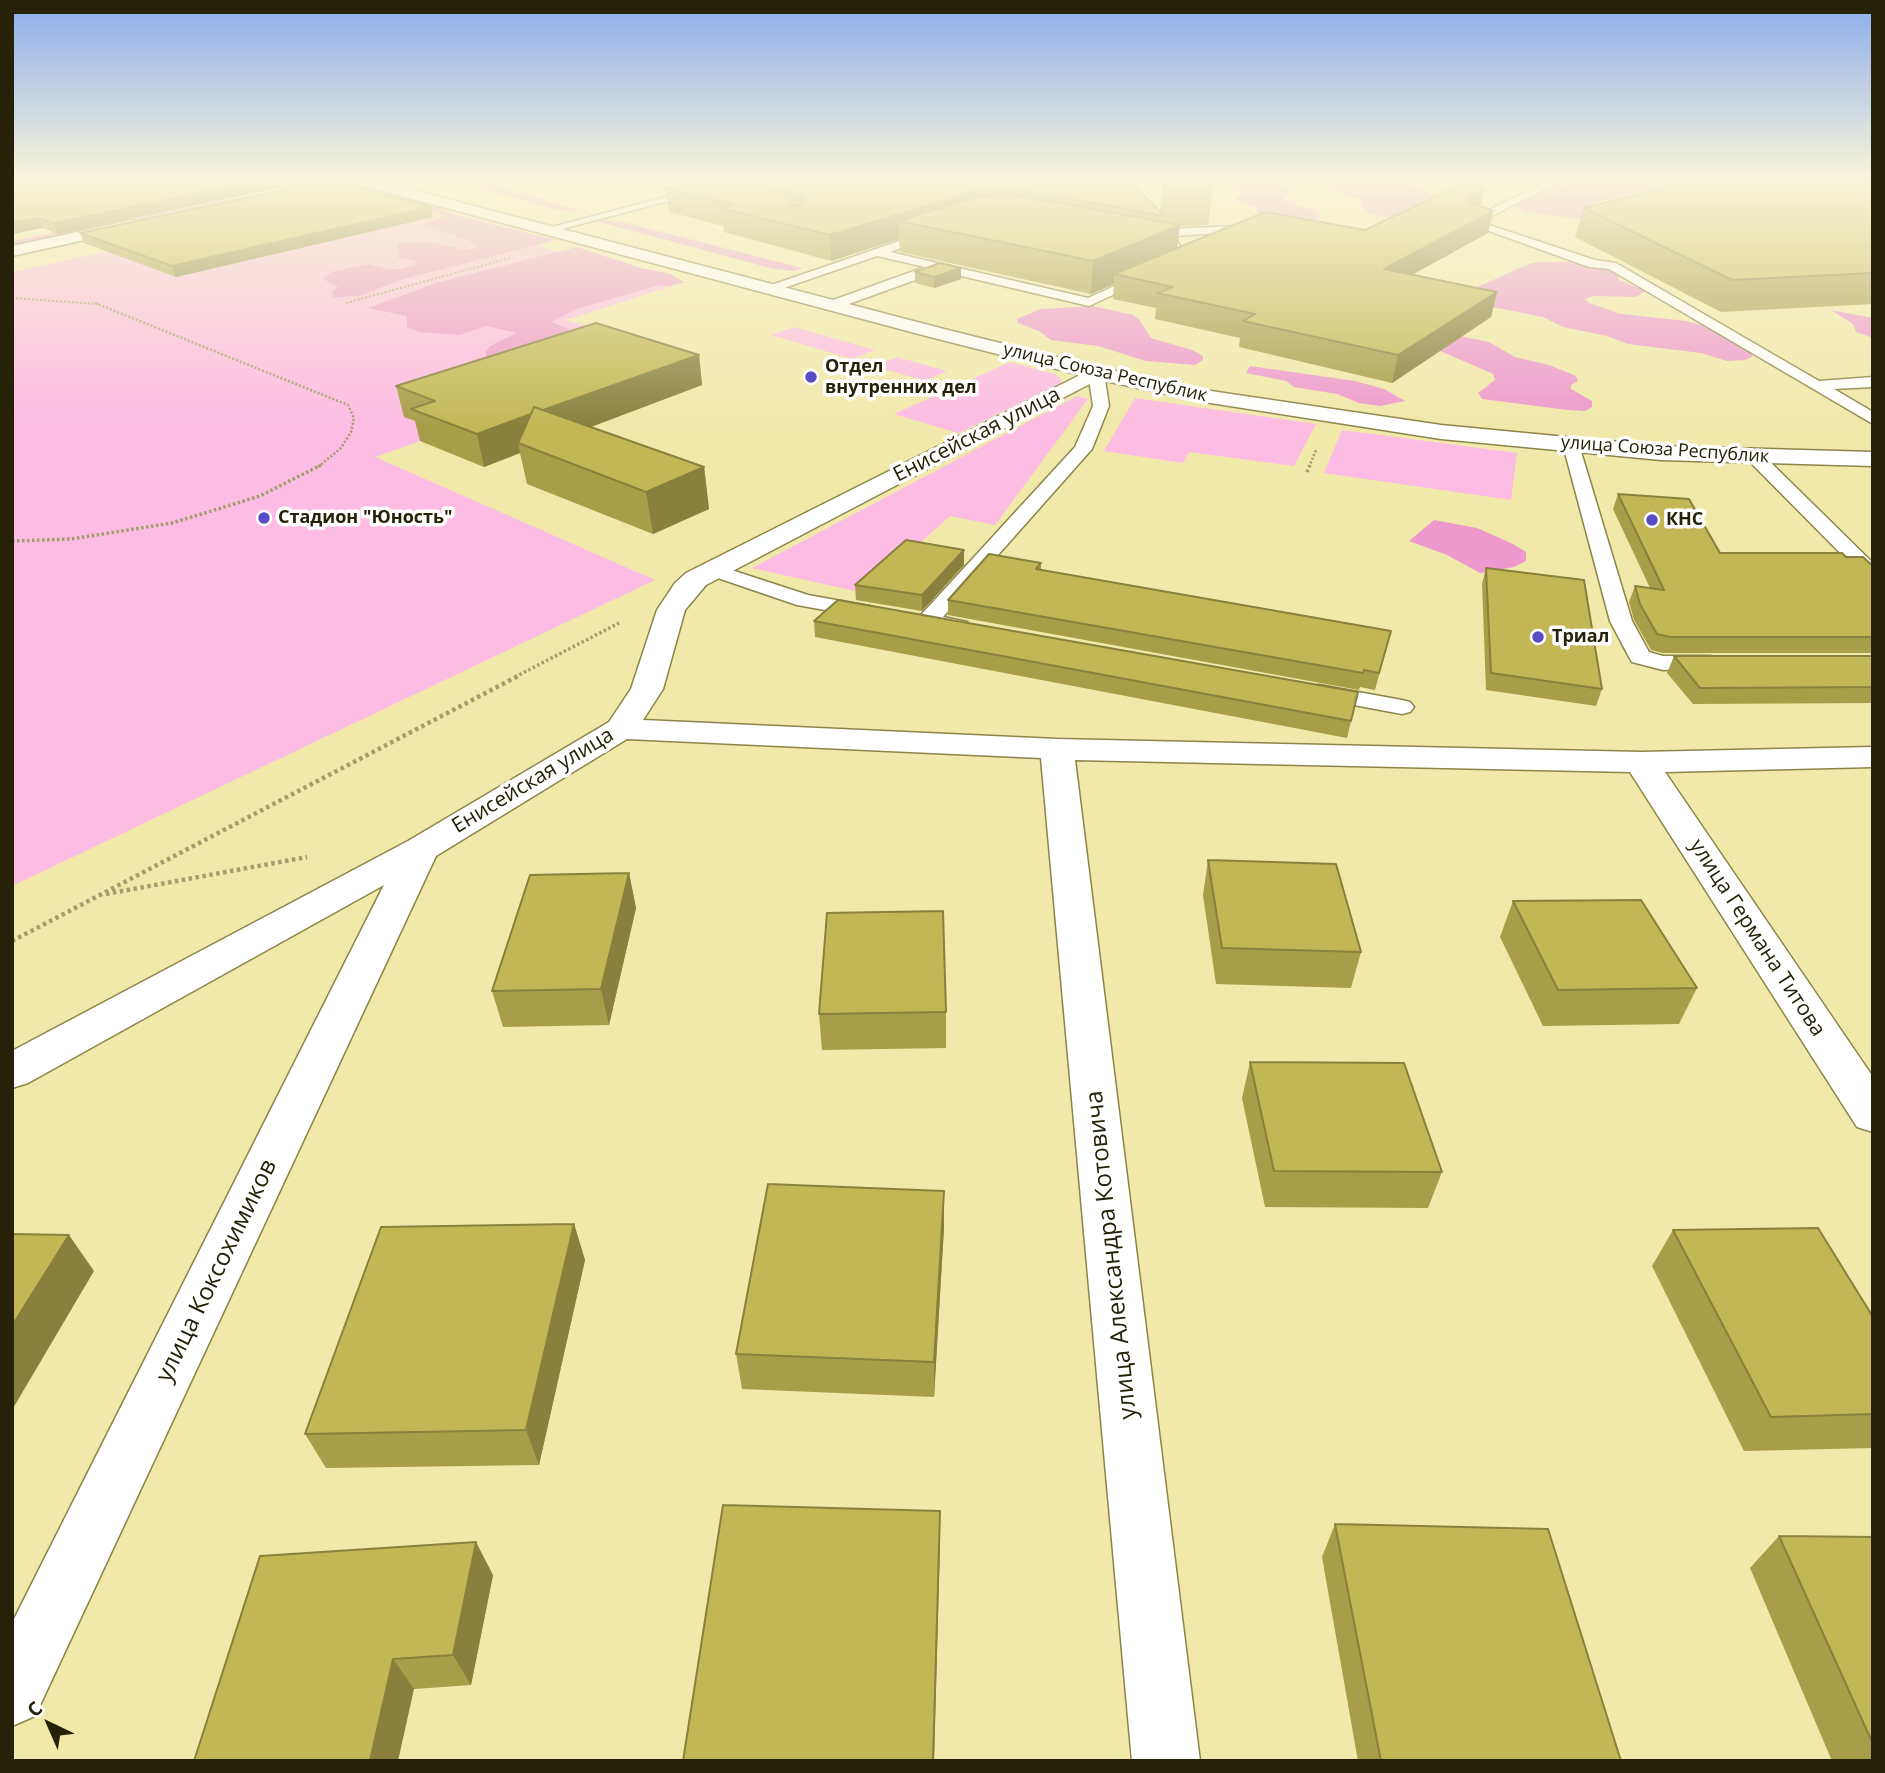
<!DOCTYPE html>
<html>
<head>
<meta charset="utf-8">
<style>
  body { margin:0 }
  #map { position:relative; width:1885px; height:1773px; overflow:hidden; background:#f1e9aa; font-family:"Open Sans",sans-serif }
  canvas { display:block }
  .frame { position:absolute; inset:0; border:14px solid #252208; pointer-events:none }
  .north { position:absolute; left:14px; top:1689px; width:70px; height:70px; -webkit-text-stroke:5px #fff; paint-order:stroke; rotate:316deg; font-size:19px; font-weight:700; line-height:28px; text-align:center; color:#252208 }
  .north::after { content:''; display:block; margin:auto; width:24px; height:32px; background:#252208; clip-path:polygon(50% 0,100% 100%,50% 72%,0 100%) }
</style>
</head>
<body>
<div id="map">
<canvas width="1885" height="1773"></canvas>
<div class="frame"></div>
<div class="north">С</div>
</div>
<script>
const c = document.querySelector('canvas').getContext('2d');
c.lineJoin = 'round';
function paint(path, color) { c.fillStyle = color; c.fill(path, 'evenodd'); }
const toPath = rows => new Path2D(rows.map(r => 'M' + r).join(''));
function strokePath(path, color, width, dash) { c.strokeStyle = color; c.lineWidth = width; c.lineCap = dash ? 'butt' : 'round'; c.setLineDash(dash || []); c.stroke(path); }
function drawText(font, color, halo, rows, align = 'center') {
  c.font = font + ' "Open Sans",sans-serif'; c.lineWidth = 7; c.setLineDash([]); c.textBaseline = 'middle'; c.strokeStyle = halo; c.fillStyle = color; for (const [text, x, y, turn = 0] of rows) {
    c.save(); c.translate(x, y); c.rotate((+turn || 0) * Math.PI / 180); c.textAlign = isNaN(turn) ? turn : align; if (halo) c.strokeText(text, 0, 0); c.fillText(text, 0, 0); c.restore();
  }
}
const green = toPath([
  [360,197,678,284,566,320,635,341,443,433,375,457,655,580,12,886,12,272],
  [794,327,875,350,852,359,771,335],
  [897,357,947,371,925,381,874,366],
  [1010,362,1055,374,1061,379,1061,384,958,433,894,414],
  [1077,396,1088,399,995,525,950,516,864,593,752,568],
  [1135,398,1316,424,1294,466,1189,452,1183,463,1104,451],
  [1342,430,1517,453,1511,500,1324,473]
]);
const forest = toPath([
  [447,179,484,182,582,211,556,210],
  [1246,179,1267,179,1291,189,1294,192,1283,200,1317,211,1320,217,1313,223,1258,214,1256,207,1234,200,1242,192,1231,185],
  [1310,179,1408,179,1413,186,1437,196,1400,220,1388,218,1371,213,1364,209,1361,201,1337,191,1327,183],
  [1597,179,1719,179,1658,188,1593,203,1593,205,1612,211,1595,221,1526,212,1512,204,1560,186],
  [274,191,253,197,12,246,12,241],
  [380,195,391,195,433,204,452,214,556,240,400,280,362,295,333,298,332,292,338,287,323,279,332,272,368,264,388,269,402,269,416,265,415,261,397,257,401,253,397,245,401,243,432,242,460,249,476,249,476,245,466,239,424,225,444,216],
  [601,220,623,222,802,268,795,271,774,269,599,222],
  [577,247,641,268,668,273,684,282,670,286,660,285,576,309,552,322,572,331,486,361,486,351,490,346,517,333,486,326,460,335,420,332,407,327,407,316,368,308,436,283],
  [1544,262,1575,262,1616,270,1619,280,1646,291,1636,297,1594,296,1585,299,1589,303,1621,314,1687,321,1715,329,1724,338,1751,351,1752,357,1745,360,1727,361,1701,353,1628,344,1607,336,1563,327,1543,317,1487,306,1475,288,1531,263],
  [1093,306,1133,315,1139,319,1151,338,1192,350,1203,356,1203,360,1195,365,1146,361,1098,346,1051,340,1039,331,1018,323,1017,319,1041,309],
  [1831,310,1873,318,1873,338,1856,332,1853,324],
  [1444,333,1489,342,1515,357,1549,365,1576,376,1578,381,1571,385,1571,389,1592,401,1592,407,1585,411,1568,410,1482,399,1478,393,1495,380,1493,374,1438,350],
  [1250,366,1355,381,1384,389,1405,401,1380,406,1359,403,1337,394,1294,387,1286,381,1246,373],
  [1434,520,1477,528,1513,544,1526,552,1526,561,1514,567,1480,573,1447,555,1409,541]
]);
const pathFar3 = toPath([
  [12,298,99,304],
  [346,303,510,258]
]);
const pathFar2 = toPath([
  [95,303,348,405,354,418,351,432,341,448,318,467],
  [1309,467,1316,450]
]);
const pathFar1 = toPath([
  [1307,472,1310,465],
  [12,541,71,539,172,523,260,496,321,465],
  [515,677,619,623]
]);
const path = toPath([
  [106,894,307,857],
  [12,941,518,676]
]);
const lane = toPath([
  [637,179,656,179,697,189,735,179,753,179,543,234,537,231,684,192,637,179],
  [1105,179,1116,179,1146,207,1146,211,1138,211,1105,179],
  [1552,179,1565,179,1480,222,1595,260,1616,263,1819,381,1873,377,1873,387,1834,389,1873,412,1873,424,1609,269,1589,267,1464,222,1552,179],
  [1258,225,1262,226,1262,230,1175,236,1182,250,1176,254,1172,253,1161,233,1167,229,1258,225],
  [934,229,940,233,938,235,890,252,1088,298,1143,273,1153,273,1154,276,1089,306,940,271,835,309,825,309,825,303,925,267,877,256,772,292,762,292,760,289,934,229],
  [1096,368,1104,373,1109,406,1092,449,943,617,967,622,970,627,967,632,959,633,920,626,917,621,920,616,1075,447,1093,406,1088,373,1096,368],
  [1571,440,1579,445,1632,621,1649,652,1663,656,1710,656,1718,658,1721,663,1718,668,1663,670,1632,662,1629,657,1610,621,1563,445,1571,440],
  [1755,452,1761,453,1873,563,1873,581,1866,579,1749,461,1746,457,1755,452],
  [710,563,808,595,869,606,876,608,880,612,876,616,869,618,797,605,703,573,700,569,703,565,710,563],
  [1319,685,1402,700,1410,702,1414,707,1410,712,1402,714,1311,697,1307,692,1311,687,1319,685]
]);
const street = toPath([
  [333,179,361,179,359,182,288,197,281,193,283,190,333,179],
  [133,220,139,222,141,225,139,228,12,256,12,246,133,220],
  [1096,367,1103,369,1106,373,1103,377,706,585,685,610,663,689,643,720,1057,739,1641,752,1873,747,1873,767,1665,772,1873,1077,1873,1132,1857,1127,1630,772,1075,760,1200,1761,1132,1761,1041,758,627,739,436,856,35,1716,12,1726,12,1623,384,885,28,1083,12,1088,12,1051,408,841,609,722,631,689,657,610,675,583,686,573,1096,367]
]);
const secondary = toPath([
  [347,179,371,179,944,329,1096,367,1204,390,1441,425,1661,446,1873,452,1873,466,1661,460,1441,439,1204,402,1096,379,930,337,349,182,347,179]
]);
const wall = toPath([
  [12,179,306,182,58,234,43,228,12,234],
  [690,179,724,179,721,180,730,181,729,179,1088,179,1160,211,1163,179,1214,179,1208,225,1180,226,1177,248,1365,230,1480,206,1493,211,1488,233,1413,274,1497,292,1491,317,1392,383,1239,347,1240,338,1155,319,1156,308,1113,299,1114,284,1091,294,900,252,899,239,831,261,724,232,723,226,669,212,666,189,697,181],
  [1873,179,1873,304,1721,312,1575,237,1584,208],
  [433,217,176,277,84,243,80,233],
  [961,268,961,279,934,288,915,283,915,272],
  [699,355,702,385,591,427,704,467,709,509,653,534,527,484,520,453,484,467,420,441,415,421,404,417,396,386],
  [1618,494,1720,553,1846,557,1873,566,1873,653,1663,653,1651,650,1634,620,1629,602,1635,586,1650,588,1613,509],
  [964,550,964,565,922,611,856,600,855,585],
  [1041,563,1041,570,1391,631,1375,690,1360,687,1359,690,948,615,948,600],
  [1486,568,1602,689,1596,706,1486,690,1482,584],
  [814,621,1358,692,1347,738,815,637],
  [1674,656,1873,656,1873,703,1693,704,1667,673],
  [1208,860,1361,952,1351,988,1216,984,1203,895],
  [629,873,636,908,609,1025,503,1027,492,991],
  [1513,901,1697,988,1679,1024,1543,1026,1500,937],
  [946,1012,946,1048,822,1050,819,1014],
  [1250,1062,1442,1172,1428,1208,1265,1207,1242,1098],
  [944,1191,944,1227,934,1397,742,1389,736,1354],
  [574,1224,585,1260,539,1465,326,1468,305,1434],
  [1673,1230,1873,1317,1873,1448,1744,1451,1652,1266],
  [1335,1524,1621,1761,1358,1761,1322,1557],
  [1779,1536,1873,1537,1873,1761,1832,1761,1750,1568],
  [493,1575,471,1685,414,1689,194,1761]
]);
const shadedWall = toPath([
  [271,179,305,179,306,182,58,234,54,223],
  [1484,190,1479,212,1463,220,1468,198],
  [977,191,977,214,899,221,899,239,831,261,830,235],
  [431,207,433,217,176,277,172,266],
  [1493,211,1488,233,1379,293,1384,269],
  [39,218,43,228,12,234,12,223],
  [1180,225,1176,256,1114,274,1114,284,1091,294,1093,261],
  [961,268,961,279,934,288,934,277],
  [1497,292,1491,317,1392,383,1398,355],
  [699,355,702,385,532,449,518,443,520,453,484,467,477,434],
  [704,467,709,509,653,534,646,492],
  [964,550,964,565,922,611,922,595],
  [629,873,636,908,609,1025,601,989],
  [944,1191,944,1227,934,1397,934,1362],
  [574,1224,585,1260,539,1465,526,1430],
  [69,1235,94,1271,12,1410,12,1326],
  [940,1511,940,1544,934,1761,933,1761],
  [476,1542,493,1575,471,1685,453,1655],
  [393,1659,414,1689,398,1761,370,1761]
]);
const building = toPath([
  [12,179,271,179,54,223,39,218,12,223,12,179],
  [704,179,718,179,788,193,790,207,804,204,801,185,773,179,1088,179,1136,187,1164,216,1016,189,977,191,830,235,721,208,734,204,666,189,704,179],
  [1472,179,1477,179,1484,190,1468,198,1467,201,1493,211,1384,269,1497,292,1398,355,1243,321,1255,314,1157,293,1173,287,1114,274,1265,212,1365,230,1472,179],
  [1698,179,1873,179,1873,273,1732,280,1584,208,1698,179],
  [332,180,431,207,172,266,80,233,332,180],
  [1016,195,1180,225,1093,261,899,221,979,196,1016,195],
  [940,263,961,268,934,277,915,272,940,263],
  [596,323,699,355,543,410,534,407,531,414,477,434,411,409,435,401,396,386,596,323],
  [534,407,704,467,646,492,518,443,534,407],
  [1618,494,1689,499,1720,553,1842,553,1846,557,1863,557,1873,566,1873,637,1670,637,1657,634,1640,604,1635,586,1664,590,1618,494],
  [906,540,964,550,922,595,855,585,906,540],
  [989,554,1041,563,1036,569,1391,631,1379,673,1364,670,1363,673,948,600,989,554],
  [1486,568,1584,580,1602,689,1491,673,1486,568],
  [838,600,1358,692,1351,721,814,621,838,600],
  [1674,656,1873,656,1873,687,1700,688,1674,656],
  [1208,860,1336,864,1361,952,1222,948,1208,860],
  [629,873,601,989,492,991,530,875,629,873],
  [1641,900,1697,988,1558,990,1513,901,1641,900],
  [943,911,946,1012,819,1014,827,913,943,911],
  [1250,1062,1404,1063,1442,1172,1274,1171,1250,1062],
  [768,1184,944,1191,934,1362,736,1354,768,1184],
  [574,1224,526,1430,305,1434,381,1227,574,1224],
  [1818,1228,1873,1317,1873,1414,1771,1417,1673,1230,1818,1228],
  [12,1234,69,1235,12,1326,12,1234],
  [723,1505,940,1511,933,1761,683,1761,723,1505],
  [1335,1524,1548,1529,1621,1761,1381,1761,1335,1524],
  [1779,1536,1873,1537,1873,1744,1779,1536],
  [476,1542,453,1655,393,1659,370,1761,194,1761,260,1556,476,1542]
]);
const markers = [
  [811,377,7,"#594cc4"],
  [264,518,7,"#594cc4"],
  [1652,520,7,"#594cc4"],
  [1538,637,7,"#594cc4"]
];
const farPoinames = [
  ["Отдел",825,367],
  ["внутренних дел",825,388],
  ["Стадион \"Юность\"",278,518],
  ["КНС",1666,520],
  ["Триал",1552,637]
];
const farStreetnames = [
  ["улица Союза Республик",1105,373,13],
  ["улица Союза Республик",1665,450,4]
];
const streetNames = [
  ["Енисейская улица",977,435,-27],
  ["Енисейская улица",533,781,-31],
  ["улица Германа Титова",1757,938,57]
];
const nearStreetnames = [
  ["улица Александра Котовича",1112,1255,-96],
  ["улица Коксохимиков",217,1271,-64]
];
paint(green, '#fdbce3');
paint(forest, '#ed99cd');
strokePath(lane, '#8c8549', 3);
strokePath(street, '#8c8549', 3);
strokePath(secondary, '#8c8549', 3);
strokePath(pathFar3, '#a39d6c', 2, [2, 2]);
strokePath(pathFar2, '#a39d6c', 2.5, [2, 2]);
strokePath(pathFar1, '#a39d6c', 3.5, [2.5, 2.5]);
strokePath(path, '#a39d6c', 4.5, [3.5, 3.5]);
paint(lane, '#fff');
paint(street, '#fff');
paint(secondary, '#fff');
paint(wall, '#a89d49');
paint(shadedWall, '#88803c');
paint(building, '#c3b755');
strokePath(building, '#88803c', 2);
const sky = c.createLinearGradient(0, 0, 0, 427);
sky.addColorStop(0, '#8baced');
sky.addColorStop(0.42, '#f9f5d9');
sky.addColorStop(1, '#f9f5d900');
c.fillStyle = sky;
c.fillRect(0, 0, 1885, 427);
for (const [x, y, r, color] of markers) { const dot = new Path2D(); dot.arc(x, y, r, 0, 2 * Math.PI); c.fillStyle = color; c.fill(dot); strokePath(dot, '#fff', 2.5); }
drawText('bold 18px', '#252208', '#fff', farPoinames, 'left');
drawText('18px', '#252208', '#fff', farStreetnames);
drawText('21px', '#252208', '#fff', streetNames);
drawText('24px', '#252208', '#fff', nearStreetnames);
</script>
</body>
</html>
